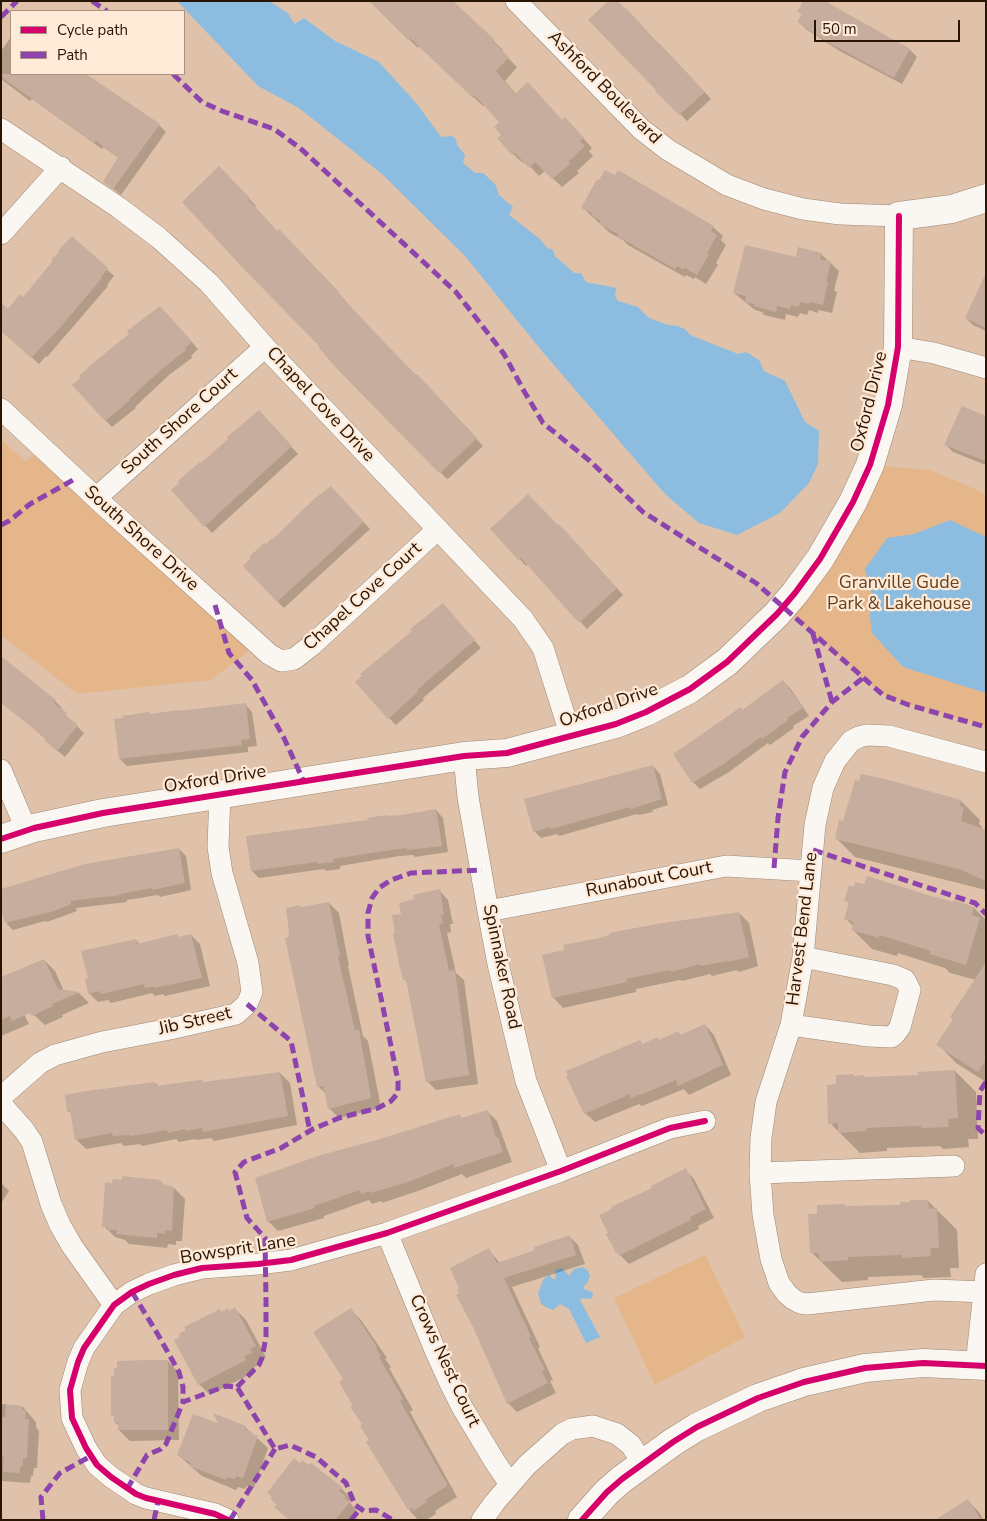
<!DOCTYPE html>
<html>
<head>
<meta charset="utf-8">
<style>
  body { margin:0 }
  #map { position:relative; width:987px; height:1521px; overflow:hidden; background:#dfc2a9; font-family:"Nunito Sans",sans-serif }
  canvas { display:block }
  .frame { position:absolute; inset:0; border:2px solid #281504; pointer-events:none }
  .legend { position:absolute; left:10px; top:10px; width:175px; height:65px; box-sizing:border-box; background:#ffe9d7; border:1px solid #a99483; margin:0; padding:6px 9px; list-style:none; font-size:15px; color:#281504 }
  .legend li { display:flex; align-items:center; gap:10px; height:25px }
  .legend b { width:25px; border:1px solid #a99483 }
  .scale { position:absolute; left:814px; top:20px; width:146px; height:22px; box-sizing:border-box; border:2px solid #281504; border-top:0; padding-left:6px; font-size:15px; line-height:18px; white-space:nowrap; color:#281504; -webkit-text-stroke:4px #ffe9d7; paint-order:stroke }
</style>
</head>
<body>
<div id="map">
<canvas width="987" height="1521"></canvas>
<div class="frame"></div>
<ul class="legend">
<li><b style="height:6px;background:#d6006c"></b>Cycle path</li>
<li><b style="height:6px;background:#8e44ad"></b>Path</li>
</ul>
<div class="scale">50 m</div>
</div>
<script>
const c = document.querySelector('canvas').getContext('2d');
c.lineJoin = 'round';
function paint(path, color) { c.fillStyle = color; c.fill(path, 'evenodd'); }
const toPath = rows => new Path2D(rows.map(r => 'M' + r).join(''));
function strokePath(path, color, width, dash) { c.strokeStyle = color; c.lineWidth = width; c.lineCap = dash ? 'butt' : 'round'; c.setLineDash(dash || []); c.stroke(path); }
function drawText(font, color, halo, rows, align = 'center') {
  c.font = font + ' "Nunito Sans",sans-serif'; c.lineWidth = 4.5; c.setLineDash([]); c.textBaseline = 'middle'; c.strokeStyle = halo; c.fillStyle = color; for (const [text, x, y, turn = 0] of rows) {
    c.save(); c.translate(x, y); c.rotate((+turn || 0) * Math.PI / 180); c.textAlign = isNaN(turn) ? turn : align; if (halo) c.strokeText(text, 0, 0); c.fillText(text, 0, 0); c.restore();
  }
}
const green = toPath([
  [1,440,25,461,44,449,258,644,211,680,77,694,1,635],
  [870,465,931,470,986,494,986,726,909,705,883,695,783,607],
  [705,1255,745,1337,655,1385,614,1298]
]);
const water = toPath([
  [177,1,269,1,289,14,291,19,295,24,304,18,335,41,379,62,417,104,441,137,452,136,456,139,457,145,465,155,463,163,475,173,483,173,495,184,499,195,513,207,509,215,540,239,547,248,553,250,555,256,574,273,581,273,586,282,616,288,615,296,618,301,638,307,649,318,668,325,677,326,685,329,690,335,738,354,746,352,759,360,764,371,785,381,805,422,819,431,818,464,809,483,780,513,737,535,699,523,665,494,541,350,465,256,382,174,299,108,258,86],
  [950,520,986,537,986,693,903,667,872,633,870,616,872,595,865,569,887,538,914,534],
  [583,1267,588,1271,590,1276,588,1282,584,1286,584,1289,592,1292,593,1295,591,1299,582,1298,580,1300,600,1337,586,1343,569,1309,560,1304,553,1310,546,1307,541,1304,538,1293,543,1280,549,1275,553,1279,556,1279,555,1272,557,1269,562,1268,569,1276,574,1269]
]);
const shadow = toPath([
  [823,1,910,50,917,57,902,84,838,50,806,29,799,22],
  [453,3,503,50,502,52,517,67,505,81,516,94,574,128,592,148,589,151,593,156,577,171,579,173,562,187,545,171,539,176,525,161,523,163,513,154,503,135,500,122,485,105,483,106,420,46,418,48,377,8],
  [625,10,667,52,711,99,687,121,657,91,654,87,590,20],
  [11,37,11,74,85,74,159,125,166,132,121,195,105,182,119,158,103,147,102,149,32,99,30,101,1,79,1,51],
  [219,168,256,206,254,208,277,232,279,231,345,300,344,301,392,352,424,383,483,446,449,478,447,479,339,370,322,347],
  [583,208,713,227,723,236,721,240,726,245,716,263,718,265,706,284,695,277,694,279,686,275,685,277,628,245,623,240,610,233],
  [72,238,114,276,107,285,108,286,47,357,46,356,39,364,1,330,23,298],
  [821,254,839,271,834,290,837,292,832,313,818,310,818,313,809,310,807,315,800,313,798,317,786,314,785,320,764,315,762,312,755,310,734,293,797,259],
  [986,290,986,331,973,325,966,318],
  [167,314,198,349,191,356,192,358,169,375,135,407,136,408,112,427,105,420,81,378],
  [986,418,986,465,953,452,946,445],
  [266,419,298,454,212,533,173,490,201,465],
  [338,495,370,529,284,608,277,601,253,559,266,546],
  [558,527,566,532,623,595,587,629,528,564,526,566,492,529],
  [450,612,481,648,423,698,424,700,396,725,389,718],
  [783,681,790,688,809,716,793,726,794,728,770,745,768,743,729,772,700,789,693,782,674,755,743,711],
  [1,701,55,701,62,708,60,710,84,733,65,757,53,747,46,739],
  [245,704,252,712,257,746,248,747,248,752,127,766,120,759,124,719],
  [653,766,660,774,668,805,652,810,653,812,639,815,637,814,559,836,557,834,541,838,534,831],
  [961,801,980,820,979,824,982,827,982,829,986,831,986,890,855,857,836,838],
  [436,810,443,818,448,852,415,857,413,855,399,856,340,866,340,869,326,871,324,869,259,878,252,871,369,821],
  [179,849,186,856,191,890,160,897,158,895,127,900,127,902,76,908,77,911,47,922,45,921,13,930,6,923],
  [439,890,448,900,453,924,450,924,451,932,447,933,456,973,464,980,478,1084,436,1090,427,1081,408,983,405,980,402,915,416,900],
  [927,897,974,908,986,920,986,1082,956,1063,938,1044,954,1020,976,980,950,973,945,968,898,953,897,956,872,949,853,930,854,927,846,919,850,904,846,901],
  [329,903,339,913,349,966,348,966,363,1036,368,1041,381,1108,339,1118,329,1108,326,1094,318,1086,290,938],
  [739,913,749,923,758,966,739,972,737,970,712,976,710,974,682,981,680,980,636,989,636,992,563,1008,554,998,543,956],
  [191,935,200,944,210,986,165,996,163,994,155,996,152,993,111,1003,108,1000,98,1002,89,993,89,979,136,940,140,945,177,936,179,938],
  [44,960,55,971,64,991,79,993,89,1003,62,1015,63,1017,45,1025,34,1015],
  [1,979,10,987,29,1024,1,1036],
  [705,1025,714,1035,731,1075,689,1095,684,1089,642,1106,639,1104,595,1122,585,1113,643,1045,659,1041,678,1032,681,1036],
  [955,1071,976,1092,978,1139,968,1139,969,1147,943,1149,940,1146,887,1148,887,1151,860,1153,830,1123,837,1086,854,1075,855,1077,864,1076,866,1078,920,1076],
  [280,1073,290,1083,297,1125,214,1141,211,1138,197,1140,195,1139,179,1142,176,1139,142,1146,140,1144,124,1146,121,1143,86,1149,76,1139,72,1114,68,1111,155,1083,158,1086,202,1081,204,1083],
  [487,1111,497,1121,512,1162,466,1178,462,1174,418,1191,382,1203,381,1201,372,1204,369,1200,324,1216,324,1218,278,1231,268,1221,377,1141,459,1115,462,1119],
  [685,1170,694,1179,714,1218,698,1226,699,1229,629,1264,617,1252,653,1188],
  [160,1181,165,1186,174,1188,185,1199,182,1241,176,1241,176,1245,168,1244,167,1248,129,1244,125,1240,115,1237,104,1226],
  [1,1183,9,1191,2,1202,1,1201],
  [928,1201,957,1230,959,1268,950,1268,951,1277,924,1278,921,1275,868,1277,868,1280,842,1282,811,1252,819,1215,845,1206,847,1208,901,1206],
  [569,1236,578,1245,585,1264,512,1287,540,1347,538,1348,553,1380,550,1381,556,1393,517,1412,508,1403,489,1250,500,1263,537,1251],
  [235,1309,246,1320,266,1357,260,1360,262,1364,254,1367,256,1371,210,1395,199,1384,230,1312],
  [351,1310,361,1320,387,1358,385,1359,391,1367,389,1368,413,1410,410,1412,457,1497,435,1511,436,1514,426,1520,418,1520,411,1512,393,1483,355,1406,345,1380],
  [168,1361,178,1372,179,1440,130,1441,119,1430,119,1426,116,1423,116,1418,112,1414],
  [1,1404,22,1406,36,1422,36,1427,39,1431,37,1468,34,1468,33,1476,31,1476,30,1483,1,1481],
  [221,1426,245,1427,268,1448,254,1488,247,1486,245,1489,238,1487,236,1490,202,1476,178,1455],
  [341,1488,351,1499,349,1501,359,1514,354,1520,289,1520,272,1499],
  [968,1501,979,1512,983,1519,986,1518,986,1520,938,1520]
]);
const building = toPath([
  [369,1,453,1,495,40,493,42,509,57,496,71,515,94,528,82,562,120,565,117,584,138,580,141,585,146,568,162,571,163,552,179,535,162,529,168,515,153,512,155,497,138,501,135,494,127,499,122,475,96,473,98,410,38,408,40],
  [608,1,618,1,625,9,626,8,648,32,659,45,660,44,705,92,679,115,655,91,656,91,653,87,655,83,652,86,588,20],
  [803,1,825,1,910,49,894,78,829,43,797,22,802,14,797,12],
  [1,74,86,74,160,124,113,189,103,182,118,157,96,141,94,143,59,118,1,77],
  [219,166,250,198,248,200,264,216,277,231,279,229,339,292,338,293,385,343,416,375,417,374,477,438,441,472,438,472,339,371,319,348,320,347,241,266,182,202],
  [605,170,615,175,618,170,714,226,711,231,717,235,707,253,709,254,697,275,685,268,684,270,677,266,675,269,617,236,618,234,599,224,601,221,592,216,593,214,581,208,597,179,599,180],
  [72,236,108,268,101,277,102,278,58,330,31,358,1,331,1,302,8,309,20,294,23,297,53,261,51,260,59,252,58,251],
  [745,245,796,257,798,247,822,253,820,259,831,261,826,282,828,282,823,305,809,302,809,304,800,302,799,307,791,305,790,309,777,306,776,312,754,306,755,304,745,302,746,296,733,293],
  [986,273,986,328,965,318],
  [160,306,192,342,185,348,186,350,162,369,129,399,130,400,105,421,72,385,80,378,79,376,93,363,129,334,127,331],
  [962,406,986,416,986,461,944,445],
  [259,410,292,446,204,527,171,490,179,483,178,481,200,462,201,463,228,439,227,437],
  [331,486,364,522,277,602,243,566,251,558,249,557,264,543,266,544,272,538,273,539,314,499],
  [528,494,558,525,559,524,617,588,579,623,521,558,518,560,490,529],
  [443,603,475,640,417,690,418,692,388,719,355,682,362,676,360,674,376,661,412,631,410,629],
  [1,656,56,700,54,703,67,713,65,715,78,725,57,751,44,740,45,739,33,728,1,703],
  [783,680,803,708,787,718,788,720,762,739,761,737,722,765,692,783,673,754,741,707,742,710],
  [246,703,250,739,241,740,242,745,119,759,114,719,123,718,122,716,149,712,149,714,179,710,179,711],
  [653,765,662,799,631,809,630,807,551,829,550,827,533,832,524,799],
  [861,774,885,779,961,800,960,806,964,807,961,821,986,830,986,881,959,869,835,839,839,820,843,821,855,780,859,781],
  [436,809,442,846,407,850,407,848,391,850,333,859,334,862,317,864,317,862,251,871,246,836,368,820,367,818,387,815,387,816,402,815],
  [179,848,185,883,152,890,151,888,120,894,121,895,70,901,71,904,54,911,5,923,1,911,1,889,85,864],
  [867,876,928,895,953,902,954,900,974,907,972,915,980,918,966,965,930,954,931,951,899,941,879,935,879,938,851,930,854,922,844,919,849,903,844,901,849,885,854,887,855,882,864,884],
  [440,889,444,915,441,915,443,923,439,924,449,971,455,970,469,1075,426,1082,406,980,403,980,399,964,393,933,395,933,392,915,401,914,399,903,414,899,413,895],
  [329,902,340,956,338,957,355,1030,359,1030,371,1098,328,1109,323,1086,317,1087,285,938,289,937,288,932,289,931,286,908,300,905,301,907],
  [739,912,749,957,728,962,727,961,701,966,700,964,671,972,670,970,626,979,627,982,552,998,542,955,564,950,563,945,599,938,609,935,609,933,657,924],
  [177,934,178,937,191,934,202,978,154,988,154,986,145,988,144,984,101,994,100,991,88,994,85,979,88,978,81,951,136,939,137,944],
  [44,959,58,989,80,992,52,1004,53,1006,32,1016,30,1013,12,1021,10,1016,1,1020,1,977],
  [986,962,986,1060,978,1072,936,1045,953,1019,950,1017],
  [705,1024,723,1065,678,1086,676,1080,640,1095,640,1094,631,1098,630,1094,584,1114,566,1076,568,1075,566,1071,640,1040,642,1044,658,1037,659,1040,678,1031,680,1035],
  [955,1070,958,1118,948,1119,949,1127,921,1128,921,1126,887,1127,866,1128,867,1131,838,1133,838,1123,828,1124,827,1085,836,1084,836,1075,854,1074,854,1076,864,1075,864,1077,918,1075,918,1072],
  [280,1072,288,1116,203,1132,202,1128,186,1131,185,1129,168,1133,167,1130,131,1136,130,1135,113,1136,112,1133,75,1140,70,1111,67,1112,65,1095,87,1091,155,1082,156,1086,199,1080,203,1080,203,1082],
  [488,1110,496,1137,498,1137,503,1152,454,1168,453,1164,408,1182,371,1193,370,1191,361,1194,360,1190,314,1206,315,1208,267,1222,255,1178,321,1155,377,1140,460,1114,461,1118],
  [686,1168,706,1209,690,1217,691,1220,619,1256,617,1252,616,1253,606,1234,608,1233,599,1215,612,1209,611,1207,652,1188,651,1186],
  [122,1176,161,1180,161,1183,174,1187,172,1231,165,1230,165,1234,157,1233,157,1238,116,1234,117,1230,108,1230,108,1227,102,1227,105,1182,112,1183,113,1179,122,1180],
  [910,1200,928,1200,929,1209,937,1208,939,1248,930,1248,931,1256,902,1258,902,1255,848,1257,848,1260,820,1262,819,1253,810,1253,808,1214,817,1214,817,1205,845,1204,845,1206,900,1205,900,1202,910,1202],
  [570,1235,576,1255,504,1278,531,1337,529,1338,545,1370,542,1372,548,1383,507,1404,473,1327,456,1295,459,1293,457,1289,459,1289,450,1268,489,1248,497,1263,535,1250,534,1247],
  [235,1307,256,1346,250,1349,252,1353,244,1356,246,1360,198,1385,174,1340,180,1337,179,1334,186,1330,184,1327,220,1309,221,1312,228,1308,229,1311],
  [351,1308,377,1347,376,1348,381,1356,379,1357,403,1399,400,1401,447,1484,447,1486,425,1500,427,1502,413,1511,412,1508,408,1510,366,1442,369,1440,360,1426,362,1424,350,1407,353,1406,339,1382,343,1379,313,1332],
  [148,1360,168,1360,168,1430,118,1430,118,1423,114,1423,114,1415,111,1415,111,1376,114,1376,114,1368,117,1368,117,1361],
  [6,1405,22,1406,22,1410,26,1410,25,1419,29,1419,27,1458,23,1458,23,1466,20,1466,20,1473,3,1472,4,1457,1,1457,1,1417,5,1417],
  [213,1413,246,1426,245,1429,252,1432,252,1434,258,1436,243,1478,236,1476,235,1479,227,1477,226,1480,189,1466,191,1462,182,1459,183,1458,177,1455,193,1414,218,1423],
  [294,1458,300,1463,302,1460,308,1465,311,1463,342,1487,339,1491,346,1496,344,1498,350,1502,335,1520,289,1520,274,1507,277,1504,270,1499,272,1497,267,1493],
  [968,1499,981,1520,935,1520]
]);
const minor = toPath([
  [516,1,641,129,668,150,727,185,764,199,803,209,840,214,899,216],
  [1,129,118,207,159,238,209,283,265,347,523,619,543,648,571,736],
  [1,234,61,167],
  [898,347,934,353,986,368],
  [1,409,108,509,258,644,269,654,281,661,294,659,312,645,437,530],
  [96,498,265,347],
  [464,756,468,797,488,911,498,964,526,1081,561,1171],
  [986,762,889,736,867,735,859,737,851,741,835,761,823,788,815,825,803,957,791,1025,766,1102,761,1138,760,1173,763,1215,771,1259,779,1283,787,1294,793,1299,800,1303,807,1304,934,1290,986,1292],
  [1,770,27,831],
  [488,911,726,866,811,871],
  [791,1025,869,1036,891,1037,895,1034,900,1027,910,990,905,980,893,975,803,957],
  [1,1097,40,1063,55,1055,102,1042,170,1029,236,1014,247,1004,252,992,248,963,222,873,218,847,220,794],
  [1,1104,24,1130,32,1142,51,1204,60,1225,72,1246,114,1305],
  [760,1173,954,1166],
  [387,1233,435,1350,449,1381,462,1407,495,1462,510,1484],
  [976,1365,986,1274],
  [228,1520,215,1514,146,1498,136,1494,111,1477,97,1465,86,1448,72,1418,70,1390,78,1362,84,1348,114,1305,132,1292,149,1284,174,1275,202,1268,258,1264,291,1260,387,1233,561,1171,670,1128,705,1121],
  [482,1520,495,1502,527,1465,562,1434,572,1429,593,1426,617,1434,631,1445,643,1464]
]);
const tertiary = toPath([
  [1,839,34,828,103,813,464,756,507,753,616,724,646,712,690,689,727,662,777,614,795,593,820,559,838,528,853,502,870,465,888,405,898,347,899,216,952,209,986,198],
  [582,1520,607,1492,622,1479,673,1442,697,1427,758,1398,804,1382,865,1368,923,1363,986,1366]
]);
const quiet = toPath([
  [92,1,107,11],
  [1,17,17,1],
  [173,74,202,102,222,111,274,129,300,148,456,292,504,354,524,391,543,423,590,461,643,512,756,583,883,695,909,705,986,727],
  [1,525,9,521,30,504,75,479],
  [215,605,229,653,252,680,284,738,304,782],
  [813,634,832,702],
  [813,850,975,903,986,914],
  [774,868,778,818,785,772,802,737,832,702,863,678],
  [247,1004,291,1041,310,1131],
  [986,1082,980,1091,978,1128,986,1136],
  [132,1292,157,1333,179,1372,183,1387,183,1402],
  [237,1387,259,1365,262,1358,266,1337,266,1301,265,1238,247,1218,235,1172,244,1162,281,1148,313,1129,339,1118,378,1108,391,1101,398,1093,398,1081,390,1041,368,936,368,913,372,898,379,888,391,880,411,873,482,870],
  [127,1489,147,1455,161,1449,166,1444,183,1402,226,1386,237,1387,275,1449,290,1445,316,1457,346,1483,355,1505,364,1511,376,1510,393,1520],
  [43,1520,41,1497,60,1473,91,1456],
  [154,1520,158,1501],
  [230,1520,275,1449],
  [351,1520,360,1509]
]);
const cycleway = toPath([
  [1,839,34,828,103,813,464,756,507,753,616,724,646,712,690,689,727,662,777,614,795,593,820,559,838,528,853,502,870,465,888,405,898,347,899,216],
  [228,1520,215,1514,146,1498,136,1494,111,1477,97,1465,86,1448,72,1418,70,1390,78,1362,84,1348,114,1305,132,1292,149,1284,174,1275,202,1268,258,1264,291,1260,387,1233,561,1171,670,1128,705,1121],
  [582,1520,607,1492,622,1479,673,1442,697,1427,758,1398,804,1382,865,1368,923,1363,986,1366]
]);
const streetNames = [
  ["Ashford Boulevard",604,88,45],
  ["Oxford Drive",870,402,-76],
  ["Chapel Cove Drive",320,405,47],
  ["South Shore Court",180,422,-42],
  ["South Shore Drive",141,539,42],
  ["Chapel Cove Court",363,597,-42],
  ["Oxford Drive",609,706,-19],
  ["Oxford Drive",215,780,-9],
  ["Runabout Court",649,880,-11],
  ["Harvest Bend Lane",803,929,-83],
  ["Spinnaker Road",501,967,78],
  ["Jib Street",195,1022,-13],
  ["Bowsprit Lane",238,1250,-9],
  ["Crows Nest Court",444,1361,65]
];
const parkNames = [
  ["Granville Gude",899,584],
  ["Park & Lakehouse",899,605]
];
paint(green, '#e6b68b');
paint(water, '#8cbcdf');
paint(shadow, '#0003');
paint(building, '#c6ad9d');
strokePath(minor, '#9c8773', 22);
strokePath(tertiary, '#9c8773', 29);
strokePath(minor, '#faf6f2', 21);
strokePath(tertiary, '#faf6f2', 28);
strokePath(quiet, '#8e44ad', 5, [10, 5]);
strokePath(cycleway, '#d6006c', 6);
drawText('18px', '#281504', '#ffe9d7', streetNames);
drawText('18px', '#66411e', '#ffe9d7', parkNames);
</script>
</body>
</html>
